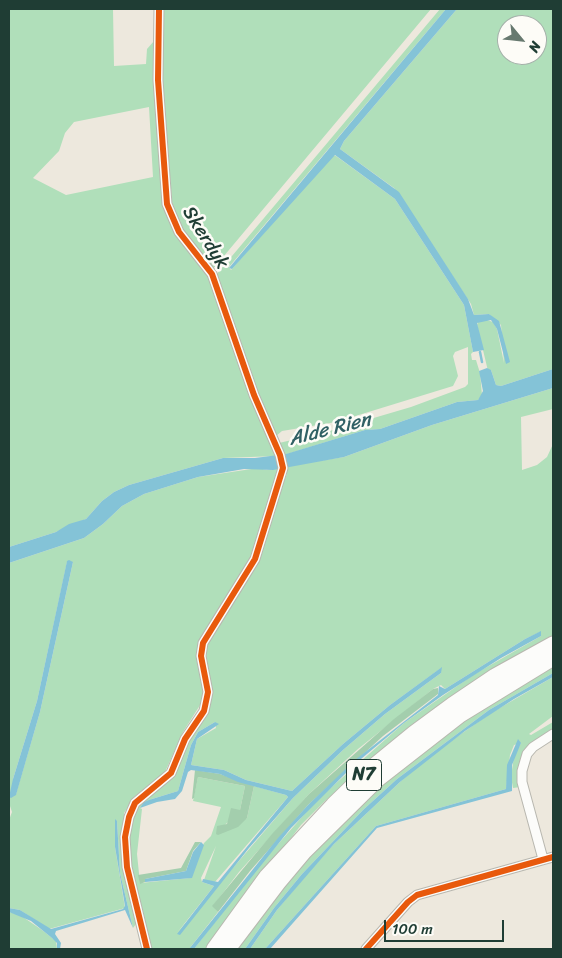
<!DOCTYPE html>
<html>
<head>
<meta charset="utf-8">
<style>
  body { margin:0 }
  #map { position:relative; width:562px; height:958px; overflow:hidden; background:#ede8dd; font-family:Sriracha,sans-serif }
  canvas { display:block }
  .frame { position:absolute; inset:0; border:10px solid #1f3d34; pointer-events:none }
  .north { position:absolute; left:497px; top:15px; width:50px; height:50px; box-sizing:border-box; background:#fdfcf7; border:1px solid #a4b0a9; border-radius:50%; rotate:118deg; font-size:14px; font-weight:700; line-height:20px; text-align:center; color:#1f3d34 }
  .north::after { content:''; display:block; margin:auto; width:18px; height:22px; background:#67796f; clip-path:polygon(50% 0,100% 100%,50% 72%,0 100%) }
  .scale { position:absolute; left:384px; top:920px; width:120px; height:22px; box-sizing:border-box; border:2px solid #1f3d34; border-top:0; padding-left:6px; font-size:15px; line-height:18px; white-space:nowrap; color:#1f3d34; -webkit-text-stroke:4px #fdfcf7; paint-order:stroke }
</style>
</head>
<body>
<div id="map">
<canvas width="562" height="958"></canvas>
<div class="frame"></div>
<div class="north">N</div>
<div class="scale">100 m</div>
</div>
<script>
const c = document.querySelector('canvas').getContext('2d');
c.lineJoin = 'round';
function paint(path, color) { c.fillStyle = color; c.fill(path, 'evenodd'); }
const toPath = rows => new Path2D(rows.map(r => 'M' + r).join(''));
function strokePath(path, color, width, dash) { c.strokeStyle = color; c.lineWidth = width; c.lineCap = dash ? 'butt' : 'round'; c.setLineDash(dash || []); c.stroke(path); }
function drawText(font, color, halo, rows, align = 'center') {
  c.font = font + ' Sriracha,sans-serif'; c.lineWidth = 5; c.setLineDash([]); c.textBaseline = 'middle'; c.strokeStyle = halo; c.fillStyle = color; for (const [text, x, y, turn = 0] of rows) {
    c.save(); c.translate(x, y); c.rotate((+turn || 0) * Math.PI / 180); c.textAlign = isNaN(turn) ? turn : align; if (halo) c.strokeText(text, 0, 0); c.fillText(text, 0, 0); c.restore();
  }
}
const green = toPath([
  [9,9,113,9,114,66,146,64,147,49,154,41,164,203,208,275,277,456,223,458,129,485,114,492,102,501,86,519,56,532,9,547],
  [149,107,153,177,66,195,33,178,59,151,65,133,74,122],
  [164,9,431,9,213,269,184,232,178,221,172,202,161,55],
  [440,9,446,9,229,267,231,270,330,157,333,155,336,156,395,199,464,305,473,352,471,354,472,360,476,360,480,373,482,395,478,400,457,402,380,429,365,430,284,455,279,443,326,432,411,407,465,387,468,384,468,347,455,352,453,356,458,376,453,386,336,422,282,431,276,436,258,393,216,275],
  [457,9,553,9,553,369,501,386,496,385,491,370,488,371,477,325,478,322,487,320,493,322,497,329,504,363,501,325,489,314,474,315,471,304,394,188,340,149,344,141],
  [507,25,537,25,537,55,507,55],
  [553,388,553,409,521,417,522,470,537,465,547,457,553,444,553,638,344,785,325,801,301,825,206,949,194,949,256,869,317,800,404,723,473,675,541,636,540,632,525,639,445,689,441,685,433,689,358,749,309,794,239,872,213,906,218,912,189,949,150,949,132,873,128,841,130,823,137,807,173,776,187,743,203,719,207,644,260,559,274,505,287,474,286,466,344,457,432,425],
  [441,668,441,673,385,714,343,750,293,798,177,933,214,886,202,882,201,878,216,846,204,880,215,882,288,797,286,795,254,786,247,818,216,834,240,810,245,786,198,777,193,801,221,807,211,836,204,843,190,878,140,883,137,854,142,809,140,808,152,799,178,791,191,745,198,732,215,722,216,728,197,739,191,765,224,770,246,780,292,791,343,744,390,705],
  [258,468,267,470,280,468,253,556,200,642,197,651,203,692,202,702,183,732,165,772,134,797,124,813,136,924,133,928,120,873,117,821,115,847,125,908,49,929,20,910,9,908,9,820,12,812,9,803,9,563,84,538,103,524,122,506,144,494,198,477],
  [67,562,73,562,40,712,16,794,13,779,37,701],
  [553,664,553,673,489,710,397,779,363,810,302,874,274,908,245,949,236,949,295,872,398,769,444,733],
  [553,677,553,716,529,734,531,735,553,722,553,730,524,752,518,771,520,787,513,788,511,777,514,756,521,743,514,745,510,755,506,789,376,826,265,949,250,949,277,910,305,876,334,844,400,782,431,755,491,713],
  [9,912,20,915,42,930,56,941,57,949,9,949]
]);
const forest = toPath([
  [438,688,438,694,383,736,308,805,250,871,218,912,212,906,272,834,309,794,394,719,433,689],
  [195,770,220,774,254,786,247,818,238,827,218,835,216,834,217,826,227,824,231,808,240,810,245,786,198,777,194,798,192,799],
  [195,842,201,842,193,851,186,871,145,879,145,882,140,884,138,875,181,868]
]);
const water = toPath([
  [446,9,457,9,344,141,340,149,399,192,468,299,474,315,489,314,499,321,510,362,506,364,497,329,491,320,477,323,484,350,473,352,464,305,395,199,335,155,232,269,229,268],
  [487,368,491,370,496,385,501,386,553,369,553,388,432,425,344,457,273,470,244,469,198,477,144,494,122,506,103,524,84,538,9,563,9,547,56,532,69,524,86,519,102,501,114,492,129,485,223,458,255,458,286,454,365,430,380,429,457,402,478,400,483,391,479,371],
  [69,560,73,562,40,712,16,795,11,798,9,797,13,779,37,701,67,561],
  [541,631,541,636,501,658,443,695,404,723,355,764,291,828,194,949,189,949,278,838,308,805,355,760,438,695,439,686,445,689,525,639],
  [442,667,441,673,385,714,343,750,293,798,249,848,180,935,177,934,214,886,202,882,203,879,218,882,288,797,286,795,238,782,220,774,191,770,188,772,182,791,175,799,157,802,140,808,144,802,152,799,178,791,191,745,198,732,215,722,219,724,197,739,191,765,224,770,246,780,292,791,343,744,390,705],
  [553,673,553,677,514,699,465,731,400,782,334,844,277,910,250,949,245,949,274,908,302,874,363,810,397,779,489,710],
  [518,739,521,743,512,765,512,791,377,828,270,949,265,949,376,826,506,789,507,765],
  [115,819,117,821,120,873,133,928,125,910,56,931,55,934,61,943,60,949,57,949,57,943,52,938,31,921,9,912,9,908,20,910,51,929,123,909,125,906,115,847],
  [201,842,204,845,192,878,145,882,145,879,186,871,193,852]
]);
const stream = toPath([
  [480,352,482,362]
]);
const minor = toPath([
  [543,859,522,782,522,771,527,754,533,747,553,734],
  [147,949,127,867,125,837,129,817,135,803,171,773,185,739,204,711,208,692,201,656,203,643,255,559,283,468,280,455,254,395,212,274,179,232,167,204,158,80,159,9],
  [366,949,408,902,417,895,553,857]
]);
const trunk = toPath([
  [214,949,267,876,333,805,370,769,414,733,452,705,495,676,553,644],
  [228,949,278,883,304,852,378,779,460,715,553,658]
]);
const cycleway = toPath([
  [147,949,127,867,125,837,129,817,135,803,171,773,185,739,204,711,208,692,201,656,203,643,255,559,283,468,280,455,254,395,212,274,179,232,167,204,158,80,159,9],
  [366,949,408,902,417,895,553,857]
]);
const shields = [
  [364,775,35]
];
const shieldNames = [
  ["N7",364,775]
];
const streetNames = [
  ["Skerdyk",205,238,58]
];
const waterNames = [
  ["Alde Rien",330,430,-14]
];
paint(green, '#b0dfba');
paint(forest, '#a3cead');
paint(water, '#84c3d7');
strokePath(stream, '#84c3d7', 2.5);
strokePath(minor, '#b8b7af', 11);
strokePath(trunk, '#b8b7af', 17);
strokePath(minor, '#fcfcfa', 9);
strokePath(trunk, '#fcfcfa', 15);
strokePath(cycleway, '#e8590c', 6);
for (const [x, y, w] of shields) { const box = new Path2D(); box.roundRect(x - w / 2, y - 15.5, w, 31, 4); c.fillStyle = '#fdfcf7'; c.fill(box); strokePath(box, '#1f3d34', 1); }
drawText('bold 18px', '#1f3d34', null, shieldNames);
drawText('19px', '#1f3d34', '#fdfcf7', streetNames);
drawText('italic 20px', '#306064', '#fdfcf7', waterNames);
</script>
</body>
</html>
